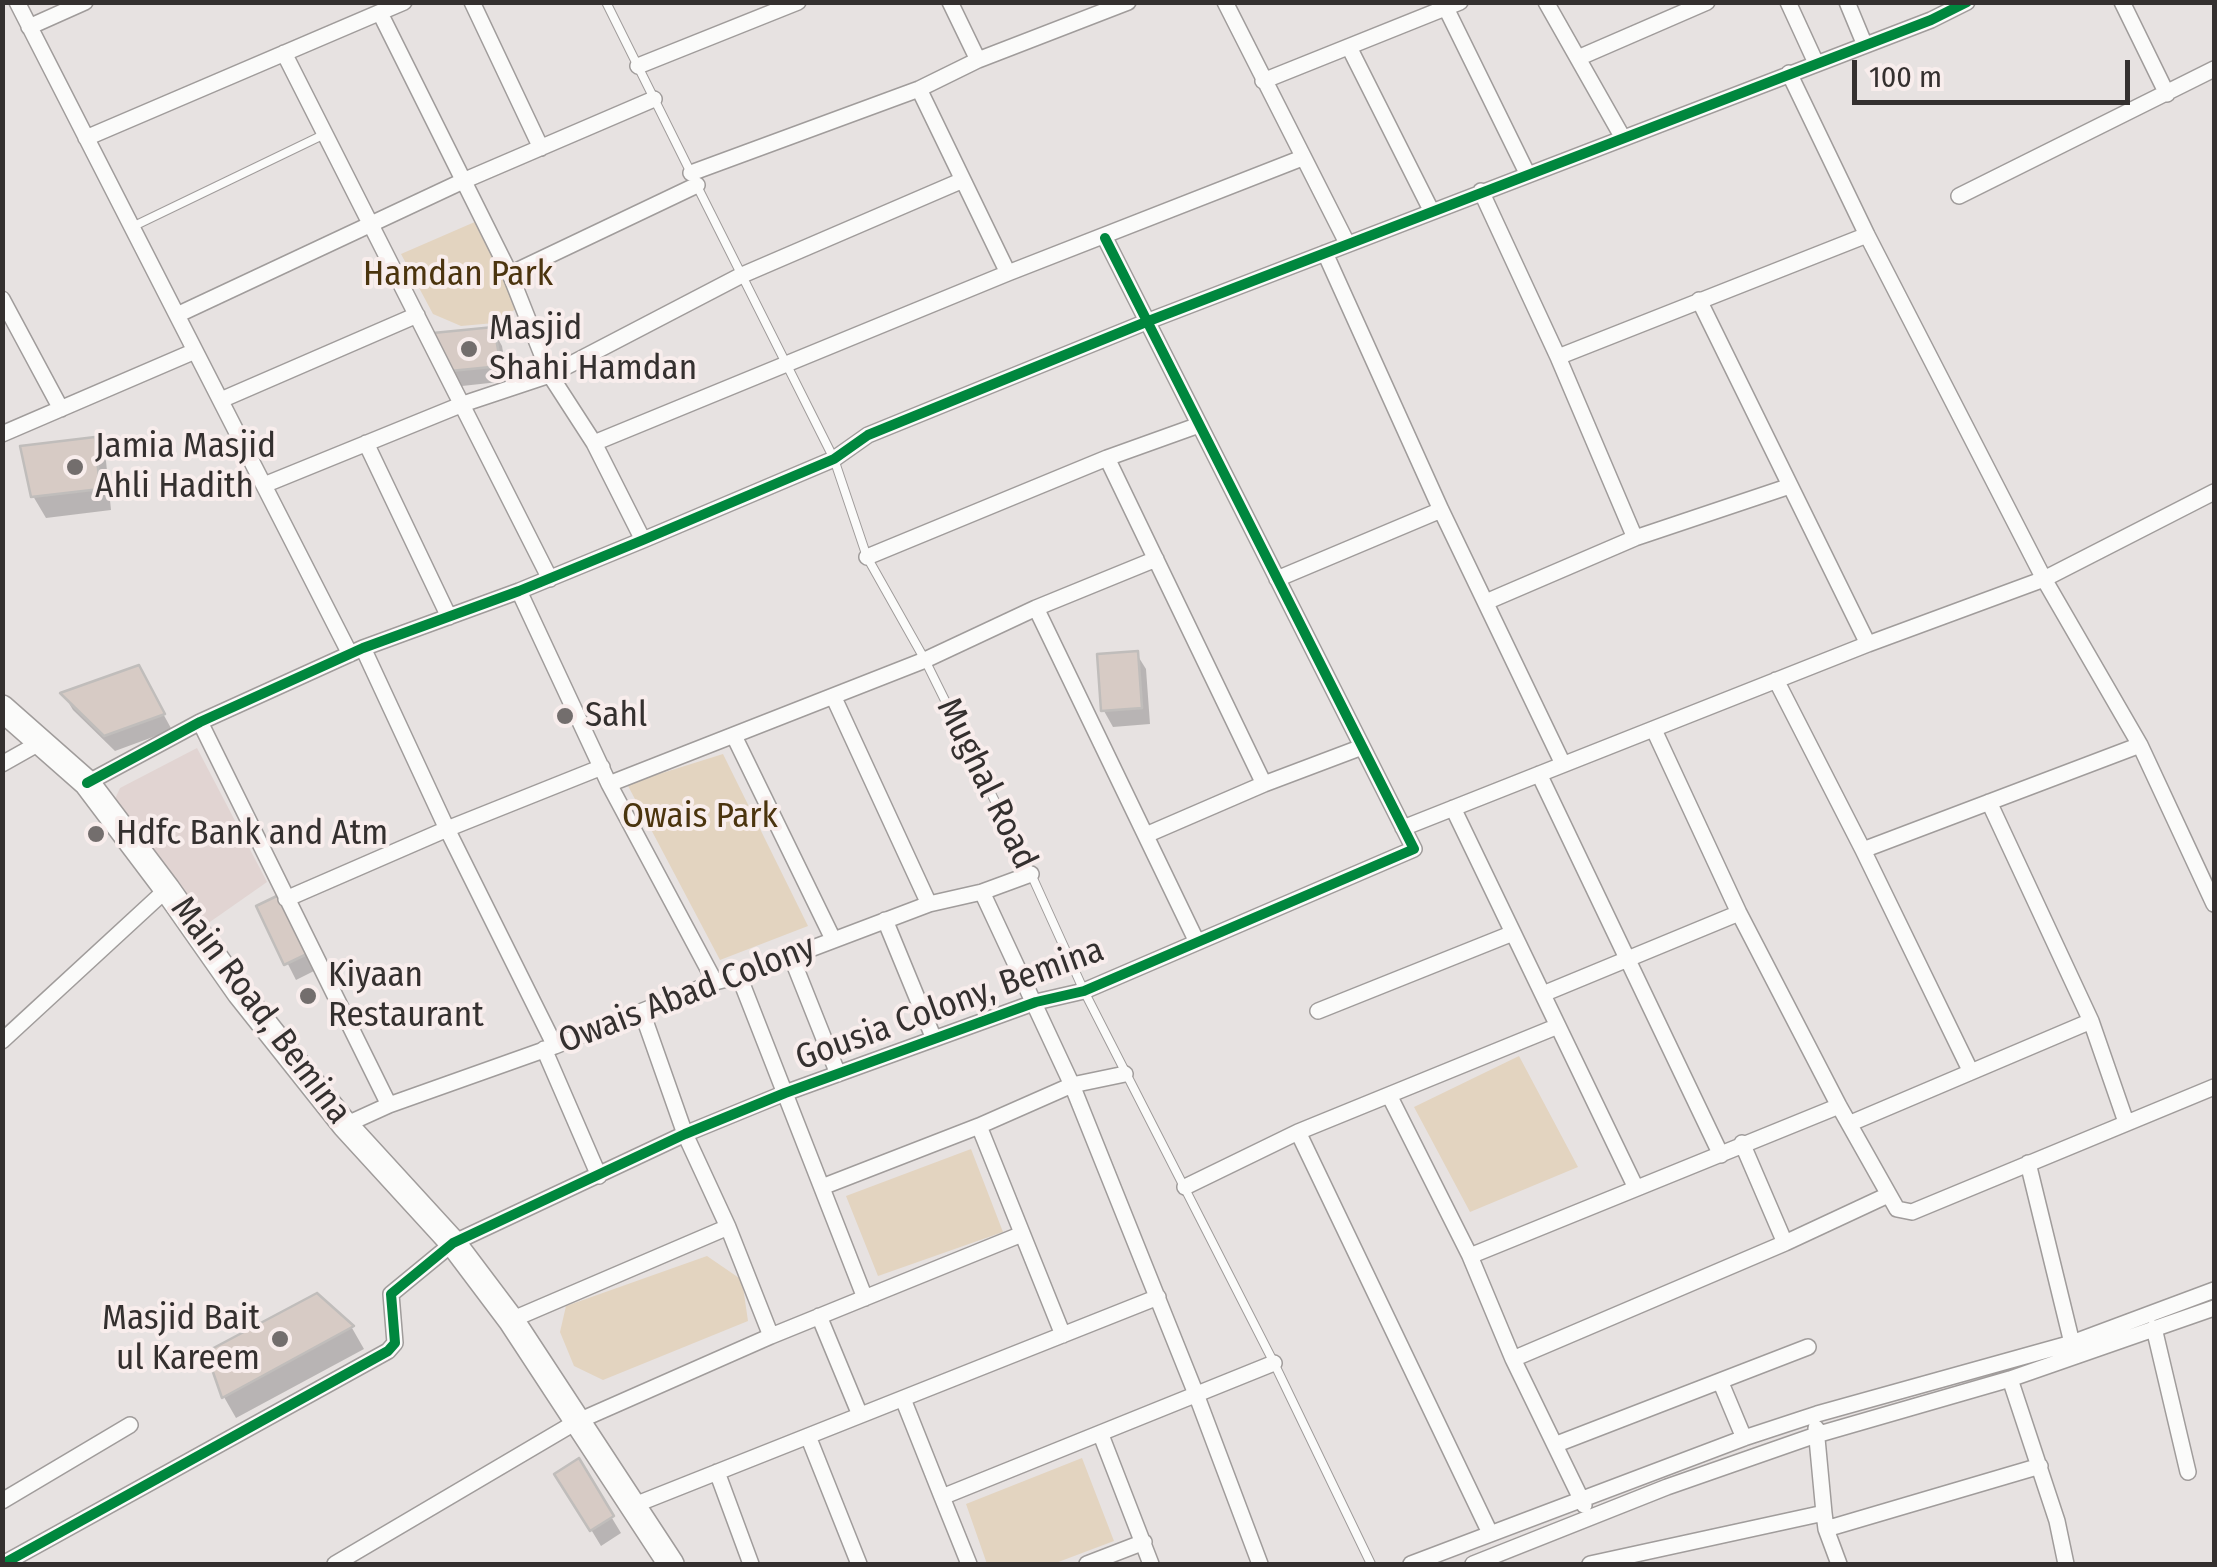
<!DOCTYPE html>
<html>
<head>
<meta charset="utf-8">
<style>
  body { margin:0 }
  #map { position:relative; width:2217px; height:1567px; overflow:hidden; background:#e7e2e1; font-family:"Fira Sans Condensed",sans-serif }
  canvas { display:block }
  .frame { position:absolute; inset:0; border:5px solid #34302f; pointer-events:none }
  .scale { position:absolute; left:1852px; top:60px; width:278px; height:45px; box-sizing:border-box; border:5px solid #34302f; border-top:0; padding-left:12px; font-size:30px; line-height:35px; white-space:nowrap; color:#34302f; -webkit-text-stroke:8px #f8edec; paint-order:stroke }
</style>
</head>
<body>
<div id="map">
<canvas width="2217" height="1567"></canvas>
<div class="frame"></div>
<div class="scale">100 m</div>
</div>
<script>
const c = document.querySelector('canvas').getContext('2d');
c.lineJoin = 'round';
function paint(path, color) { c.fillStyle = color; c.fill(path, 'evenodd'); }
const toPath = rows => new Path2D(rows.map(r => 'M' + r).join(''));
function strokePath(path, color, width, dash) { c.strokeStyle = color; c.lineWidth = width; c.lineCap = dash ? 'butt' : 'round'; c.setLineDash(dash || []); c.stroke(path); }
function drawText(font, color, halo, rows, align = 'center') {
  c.font = font + ' "Fira Sans Condensed",sans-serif'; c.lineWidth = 8; c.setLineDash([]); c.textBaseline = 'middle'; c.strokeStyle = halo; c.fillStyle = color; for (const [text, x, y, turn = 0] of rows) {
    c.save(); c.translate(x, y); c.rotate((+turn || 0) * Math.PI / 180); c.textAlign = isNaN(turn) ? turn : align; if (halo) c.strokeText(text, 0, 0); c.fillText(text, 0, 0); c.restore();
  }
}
const built = toPath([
  [197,748,267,882,207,924,110,810,120,788]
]);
const green = toPath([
  [477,221,519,307,494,323,461,326,433,314,401,254],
  [723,754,808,926,720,960,627,784],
  [1519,1056,1578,1167,1470,1212,1414,1107],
  [971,1149,1003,1232,878,1276,846,1196],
  [707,1256,742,1280,748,1321,603,1380,574,1366,560,1332,566,1306],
  [1082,1458,1114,1541,1053,1564,987,1564,966,1504]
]);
const shadow = toPath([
  [493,330,502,346,508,381,462,386,452,370],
  [94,439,106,461,111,510,46,518,33,496],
  [1136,653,1146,669,1150,724,1113,727,1104,711],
  [138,668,172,730,115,751,73,710,64,695],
  [280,897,316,970,296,980,259,907],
  [316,1296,352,1328,364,1349,236,1418,224,1397],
  [578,1462,621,1533,601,1546,558,1475]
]);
const building = toPath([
  [494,327,501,366,450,371,433,333,494,327],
  [95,437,100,489,31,497,20,446,95,437],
  [1138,651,1142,708,1101,711,1097,654,1138,651],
  [139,665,165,714,104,736,60,693,139,665],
  [281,894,309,953,284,965,256,906,281,894],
  [317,1293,354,1326,222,1398,206,1352,317,1293],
  [579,1458,614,1516,590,1531,554,1474,579,1458]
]);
const lane = toPath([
  [606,2,691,173],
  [697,186,834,459,867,557,925,660,1031,874,1084,991,1274,1363,1371,1564],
  [132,227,325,134]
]);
const street = toPath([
  [17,2,350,654],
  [472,2,541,148],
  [950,2,978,60],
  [1225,2,1347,243],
  [1443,2,1528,175],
  [1546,2,1623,138],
  [1788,2,1816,63],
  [1847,2,1864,43],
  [2122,2,2167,94],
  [380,13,510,274,550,375,594,443,643,540],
  [29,27,85,2],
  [1349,47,1431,210],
  [284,53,550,579],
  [1578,58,1707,2],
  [638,66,798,2],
  [1789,73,1867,235,2044,579,2140,745,2214,904],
  [1263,81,1460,2],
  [919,89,1008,273],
  [86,138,404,2],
  [691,173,919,89,978,60,1128,2],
  [1481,191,1558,357,1635,538],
  [1959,196,2214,69],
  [1325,253,1441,510,1563,764],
  [510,274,697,185],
  [2,299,61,409],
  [1699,300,1868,644],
  [177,315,463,181,654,99],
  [1558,357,1867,235],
  [221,400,417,315],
  [2,434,195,351],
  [366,443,449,617],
  [594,443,1008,273,1302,158],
  [1107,458,1264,784],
  [264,485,463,404,550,375,740,276,963,180],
  [867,557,1107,458,1199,425],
  [1277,579,1441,510],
  [519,591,609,784,715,982],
  [1486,602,1635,538,1790,486],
  [1036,608,1196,940],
  [363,648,447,829,555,1046],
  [1776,680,1863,850,1970,1070],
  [834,698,929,904],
  [200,722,389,1105],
  [1654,730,1739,913,1839,1106,1897,1209,1912,1212,2214,1087],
  [734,736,833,939],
  [2,764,41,742],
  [1539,774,1721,1155],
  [87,783,200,722,363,648,519,591,643,540,834,459,868,435,1146,322,1931,20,1967,2],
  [609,784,925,660,1036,608,1156,559],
  [1989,802,2091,1021,2126,1122],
  [1453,808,1635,1186],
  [1403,828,1868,644,2044,579,2214,492],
  [1146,835,1264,784,1362,747],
  [1863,850,2140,745],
  [982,892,1072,1085,1196,1394,1260,1564],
  [286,899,447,829,602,767],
  [885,920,934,1039],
  [791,956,838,1074],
  [739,976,865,1298],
  [1543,994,1739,913],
  [1318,1011,1513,933],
  [642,1012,685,1134,728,1227,771,1336],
  [2,1041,167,889],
  [544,1049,599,1176],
  [1389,1095,1470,1256,1513,1359,1584,1505],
  [1851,1123,2091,1021],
  [345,1125,389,1105,555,1046,715,982,739,976,929,904,982,892,1031,874],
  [979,1126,1063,1335],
  [1298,1132,1490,1533],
  [1742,1143,1785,1243],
  [2028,1163,2072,1343],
  [822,1187,979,1126,1072,1085,1125,1074],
  [1185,1187,1298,1132,1558,1026],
  [1470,1256,1839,1106],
  [819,1316,860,1415],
  [511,1320,728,1227],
  [2154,1328,2188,1472],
  [1513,1359,1785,1243,1888,1195],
  [2010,1379,2057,1521,2066,1564],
  [1721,1383,1744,1438],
  [903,1399,942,1497,1274,1363],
  [1816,1428,1824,1513],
  [1101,1435,1151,1564],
  [808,1436,859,1564],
  [1557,1444,1808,1347],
  [717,1472,751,1564],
  [942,1497,969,1564],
  [2,1501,130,1425],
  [632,1506,1158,1297],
  [1826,1529,1839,1564],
  [3,1564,388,1351,395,1343,391,1294,453,1243,685,1134,785,1093,1036,1002,1084,991,1414,849,1105,238],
  [335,1564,576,1422,771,1336,1022,1234],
  [1087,1564,1144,1542],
  [1411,1564,1744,1438,1817,1414,2072,1343,2214,1290],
  [1473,1564,1667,1487,1816,1435,2010,1379,2214,1308],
  [1590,1564,1824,1513,1826,1529,2040,1466]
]);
const primary = toPath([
  [2,708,87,783,167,889,240,993,345,1125,453,1243,511,1320,671,1564]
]);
const cycleway = toPath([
  [87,783,200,722,363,648,519,591,643,540,834,459,868,435,1146,322,1931,20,1967,2],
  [3,1564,388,1351,395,1343,391,1294,453,1243,685,1134,785,1093,1036,1002,1084,991,1414,849,1105,238]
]);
const markers = [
  [469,349,10,"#736e6d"],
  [75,467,10,"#736e6d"],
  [565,716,10,"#736e6d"],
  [96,834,10,"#736e6d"],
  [308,996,10,"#736e6d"],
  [280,1339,10,"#736e6d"]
];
const parkNames = [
  ["Hamdan Park",458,275],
  ["Owais Park",700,817]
];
const poiNames = [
  ["Masjid",489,329],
  ["Shahi Hamdan",489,369],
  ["Jamia Masjid",95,447],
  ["Ahli Hadith",95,487],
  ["Sahl",585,716],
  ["Hdfc Bank and Atm",116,834],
  ["Kiyaan",328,976],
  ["Restaurant",328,1016],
  ["Masjid Bait",260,1319,"right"],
  ["ul Kareem",260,1359,"right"]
];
const streetNames = [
  ["Mughal Road",986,784,64],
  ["Owais Abad Colony",687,995,-21],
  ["Gousia Colony, Bemina",950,1005,-20],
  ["Main Road, Bemina",260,1011,53]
];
paint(built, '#e1d4d2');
paint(green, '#e3d4c0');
paint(shadow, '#0003');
paint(building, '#d7cbc5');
strokePath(building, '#c0bdbb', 2.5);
strokePath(lane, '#a09c9b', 10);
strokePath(street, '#a09c9b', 18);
strokePath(primary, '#a09c9b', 28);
strokePath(lane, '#fbfbfa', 8);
strokePath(street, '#fbfbfa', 15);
strokePath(primary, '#fbfbfa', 25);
strokePath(cycleway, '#00873e', 10);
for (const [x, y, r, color] of markers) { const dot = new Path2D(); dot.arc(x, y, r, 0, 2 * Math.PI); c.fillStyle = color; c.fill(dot); strokePath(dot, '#f8edec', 4); }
drawText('35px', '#4b340e', '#f8edec', parkNames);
drawText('35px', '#34302f', '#f8edec', poiNames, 'left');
drawText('35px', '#34302f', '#f8edec', streetNames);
</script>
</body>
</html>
